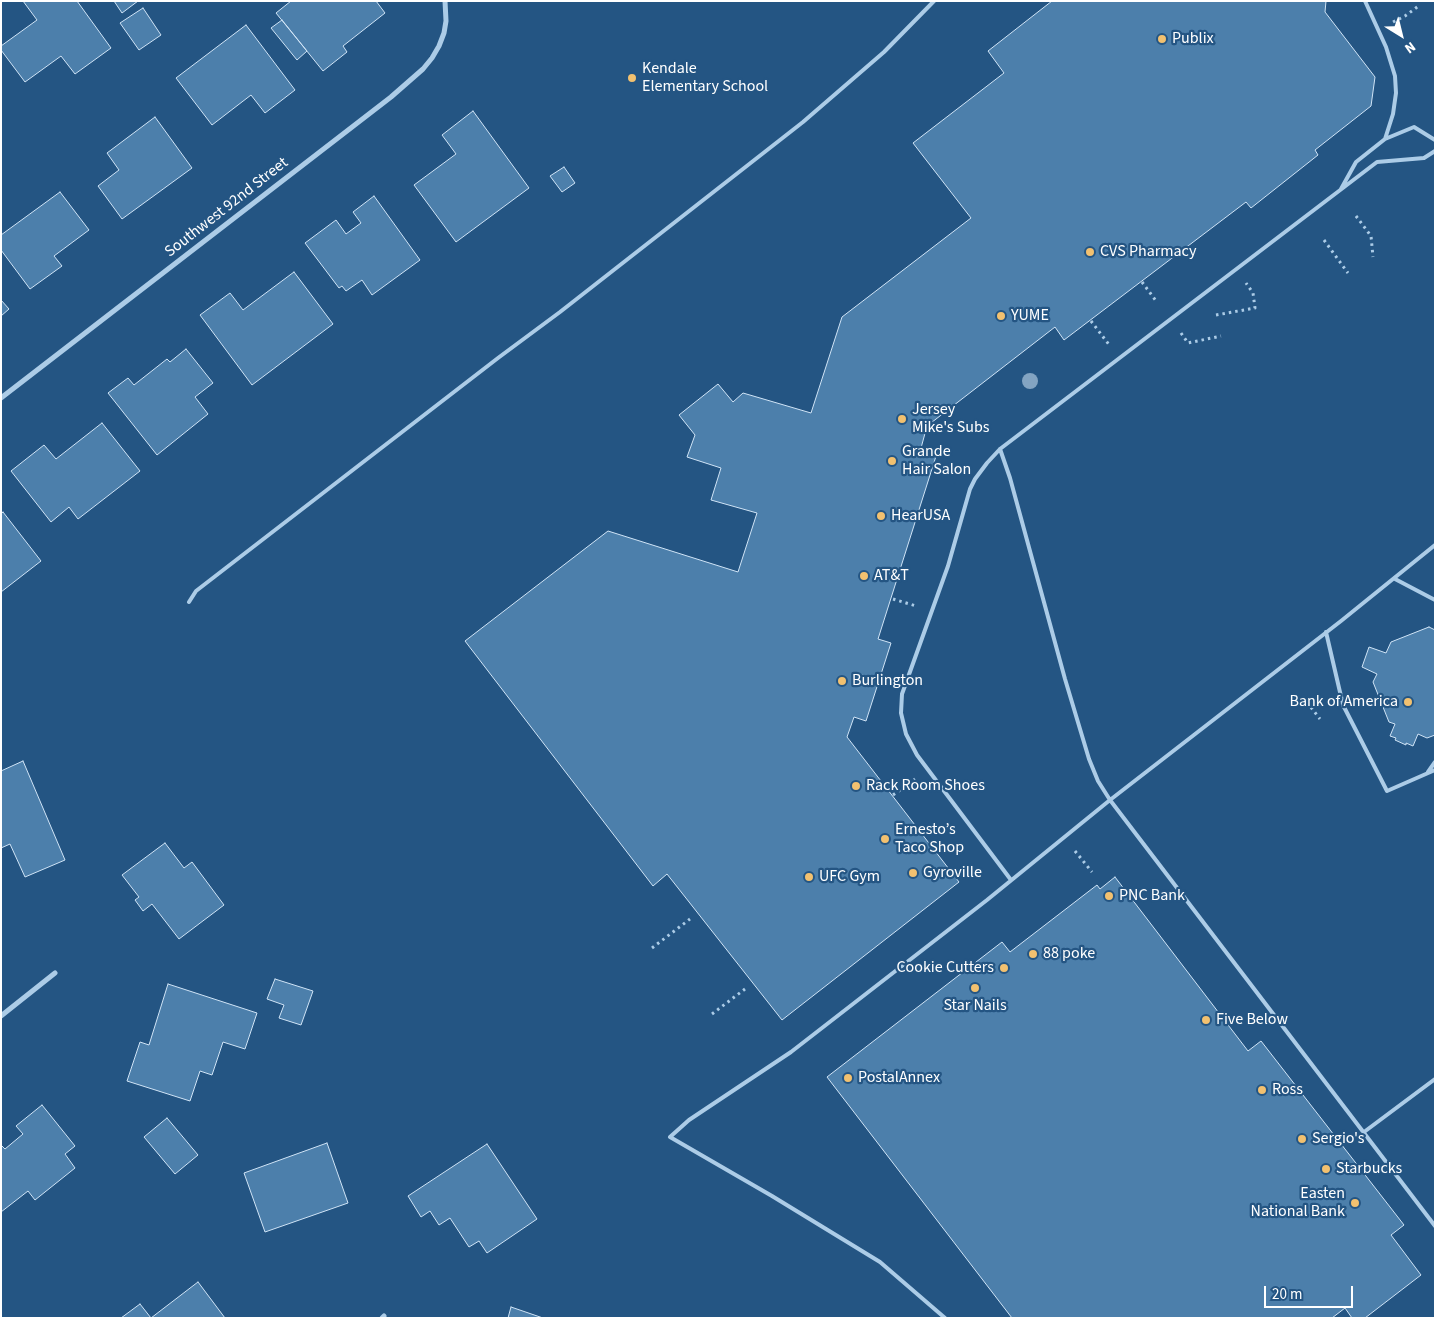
<!DOCTYPE html>
<html>
<head>
<meta charset="utf-8">
<style>
  body { margin:0 }
  #map { position:relative; width:1436px; height:1319px; overflow:hidden; background:#245583; font-family:"Source Sans 3",sans-serif }
  canvas { display:block }
  .frame { position:absolute; inset:0; border:2px solid #fff; pointer-events:none }
  .north { position:absolute; left:1376px; top:10px; width:50px; height:50px; -webkit-text-stroke:4px #245583; paint-order:stroke; rotate:144deg; font-size:14px; font-weight:700; line-height:20px; text-align:center; color:#fff }
  .north::after { content:''; display:block; margin:auto; width:18px; height:22px; background:#fff; clip-path:polygon(50% 0,100% 100%,50% 72%,0 100%) }
  .scale { position:absolute; left:1264px; top:1286px; width:89px; height:22px; box-sizing:border-box; border:2px solid #fff; border-top:0; padding-left:6px; font-size:15px; line-height:18px; white-space:nowrap; color:#fff; -webkit-text-stroke:4px #245583; paint-order:stroke }
</style>
</head>
<body>
<div id="map">
<canvas width="1436" height="1319"></canvas>
<div class="frame"></div>
<div class="north">N</div>
<div class="scale">20 m</div>
</div>
<script>
const c = document.querySelector('canvas').getContext('2d');
c.lineJoin = 'round';
function paint(path, color) { c.fillStyle = color; c.fill(path, 'evenodd'); }
const toPath = rows => new Path2D(rows.map(r => 'M' + r).join(''));
function strokePath(path, color, width, dash) { c.strokeStyle = color; c.lineWidth = width; c.lineCap = dash ? 'butt' : 'round'; c.setLineDash(dash || []); c.stroke(path); }
function drawText(font, color, halo, rows, align = 'center') {
  c.font = font + ' "Source Sans 3",sans-serif'; c.lineWidth = 4.5; c.setLineDash([]); c.textBaseline = 'middle'; c.strokeStyle = halo; c.fillStyle = color; for (const [text, x, y, turn = 0] of rows) {
    c.save(); c.translate(x, y); c.rotate((+turn || 0) * Math.PI / 180); c.textAlign = isNaN(turn) ? turn : align; if (halo) c.strokeText(text, 0, 0); c.fillText(text, 0, 0); c.restore();
  }
}
const building = toPath([
  [23,1,77,1,111,48,75,74,61,56,25,82,1,50,1,46,37,20,23,1],
  [114,1,138,1,122,13,114,1],
  [291,1,376,1,385,13,343,46,347,52,323,71,276,13,291,1],
  [1052,1,1326,1,1325,12,1375,77,1371,106,1315,150,1318,155,1251,208,1246,202,1064,340,1055,327,927,426,921,448,937,453,878,639,891,643,866,721,854,717,847,737,959,882,782,1020,667,874,653,886,465,641,608,531,738,572,757,513,711,500,721,468,687,457,695,435,679,415,718,384,733,402,743,393,811,413,842,317,971,218,913,143,1004,73,988,51,1052,1],
  [143,8,161,35,139,50,120,23,143,8],
  [282,20,307,51,297,60,271,28,282,20],
  [246,25,295,90,265,113,251,95,212,125,176,78,246,25],
  [473,111,529,188,456,242,414,185,456,154,442,135,473,111],
  [155,117,192,168,122,219,98,186,119,170,107,153,155,117],
  [564,167,575,183,562,192,550,176,564,167],
  [60,192,89,230,54,256,62,266,30,289,1,250,1,235,60,192],
  [374,196,420,260,372,295,362,280,346,291,342,286,339,288,305,243,336,220,346,234,361,223,353,212,374,196],
  [294,272,333,324,252,385,200,315,230,293,243,310,294,272],
  [1,300,9,309,1,316,1,300],
  [186,349,213,383,195,397,208,414,157,455,108,393,128,378,134,385,167,359,170,362,186,349],
  [102,423,140,471,78,519,69,507,51,522,11,471,44,445,56,459,102,423],
  [3,512,41,561,1,592,1,514,3,512],
  [1429,627,1435,630,1435,735,1427,738,1418,734,1413,746,1406,743,1406,745,1395,740,1396,738,1390,736,1395,724,1389,722,1373,682,1377,674,1362,667,1369,647,1386,653,1391,642,1429,627],
  [23,761,65,860,25,877,10,844,1,848,1,771,23,761],
  [165,843,184,868,192,862,224,905,179,939,152,904,143,911,135,900,139,897,122,875,165,843],
  [1115,877,1248,1051,1261,1041,1404,1225,1391,1235,1421,1275,1365,1318,1352,1318,1345,1308,1332,1318,1012,1318,827,1077,1002,942,1010,952,1097,885,1100,889,1115,877],
  [275,979,313,991,301,1025,279,1018,284,1005,267,999,275,979],
  [168,984,257,1013,245,1049,223,1042,212,1075,200,1071,190,1101,127,1081,140,1042,149,1045,168,984],
  [42,1105,75,1146,65,1154,75,1168,35,1200,28,1191,1,1212,1,1145,5,1149,23,1134,16,1126,42,1105],
  [167,1118,198,1155,175,1174,144,1137,167,1118],
  [327,1143,348,1203,265,1232,244,1173,327,1143],
  [487,1144,537,1219,487,1253,479,1241,469,1247,450,1218,439,1225,430,1211,421,1217,408,1196,487,1144],
  [198,1282,225,1318,151,1318,198,1282],
  [140,1304,151,1318,121,1318,140,1304],
  [511,1307,543,1318,508,1318,511,1307]
]);
const path = toPath([
  [1393,22,1405,16,1420,5],
  [1356,216,1371,236,1373,257],
  [1324,240,1348,273],
  [1142,282,1156,301],
  [1216,315,1255,308,1253,293,1246,283],
  [1091,321,1110,346],
  [1181,333,1188,343,1221,336],
  [934,465,960,473],
  [893,599,916,606],
  [862,676,887,684],
  [1303,697,1320,719],
  [893,795,915,779],
  [1075,851,1092,872],
  [652,948,690,919],
  [712,1014,745,989]
]);
const lane = toPath([
  [1385,139,1414,127,1435,140],
  [1341,189,1356,162,1385,139,1393,114,1396,93,1395,76,1386,47,1365,1],
  [1000,449,1010,478,1065,679,1089,759,1098,781,1110,800,1435,1226],
  [1395,579,1435,600],
  [189,602,196,591,498,358,560,312,803,122,884,52,934,1],
  [1326,632,1343,705,1387,791,1435,770],
  [1428,772,1435,762],
  [1011,880,917,755,906,734,901,713,902,694,948,566,970,489,975,479,987,463,1000,449,1377,162,1424,158,1435,151],
  [1364,1132,1435,1079],
  [945,1318,880,1262,772,1196,670,1137,689,1120,791,1052,987,900,1110,800,1341,621,1435,545]
]);
const street = toPath([
  [1,398,391,97,423,69,432,58,439,46,444,33,446,21,445,1],
  [1,1016,55,973],
  [382,1318,384,1316]
]);
const trees = [
  [1030,381]
];
const markers = [
  [1162,39,5,"#f2c170"],
  [632,78,5,"#f2c170"],
  [1090,252,5,"#f2c170"],
  [1001,316,5,"#f2c170"],
  [902,419,5,"#f2c170"],
  [892,461,5,"#f2c170"],
  [881,516,5,"#f2c170"],
  [864,576,5,"#f2c170"],
  [842,681,5,"#f2c170"],
  [1408,702,5,"#f2c170"],
  [856,786,5,"#f2c170"],
  [885,839,5,"#f2c170"],
  [913,873,5,"#f2c170"],
  [809,877,5,"#f2c170"],
  [1109,896,5,"#f2c170"],
  [1033,954,5,"#f2c170"],
  [1004,968,5,"#f2c170"],
  [975,988,5,"#f2c170"],
  [1206,1020,5,"#f2c170"],
  [848,1078,5,"#f2c170"],
  [1262,1090,5,"#f2c170"],
  [1302,1139,5,"#f2c170"],
  [1326,1169,5,"#f2c170"],
  [1355,1203,5,"#f2c170"]
];
const poiNames = [
  ["Publix",1172,39],
  ["Kendale",642,69],
  ["Elementary School",642,87],
  ["CVS Pharmacy",1100,252],
  ["YUME",1011,316],
  ["Jersey",912,410],
  ["Mike's Subs",912,428],
  ["Grande",902,452],
  ["Hair Salon",902,470],
  ["HearUSA",891,516],
  ["AT&T",874,576],
  ["Burlington",852,681],
  ["Bank of America",1398,702,"right"],
  ["Rack Room Shoes",866,786],
  ["Ernesto’s",895,830],
  ["Taco Shop",895,848],
  ["Gyroville",923,873],
  ["UFC Gym",819,877],
  ["PNC Bank",1119,896],
  ["88 poke",1043,954],
  ["Cookie Cutters",994,968,"right"],
  ["Star Nails",975,1006,"center"],
  ["Five Below",1216,1020],
  ["PostalAnnex",858,1078],
  ["Ross",1272,1090],
  ["Sergio's",1312,1139],
  ["Starbucks",1336,1169],
  ["Easten",1345,1194,"right"],
  ["National Bank",1345,1212,"right"]
];
const streetNames = [
  ["Southwest 92nd Street",227,208,-38]
];
paint(building, '#4c7fab');
strokePath(building, '#d0e4f6', 1);
strokePath(path, '#accce7', 3, [2.5, 4]);
strokePath(lane, '#accce7', 4);
strokePath(street, '#accce7', 5);
c.fillStyle = '#83a4c2';
for (const [x, y] of trees) { c.beginPath(); c.arc(x, y, 8, 0, 2 * Math.PI); c.fill(); }
for (const [x, y, r, color] of markers) { const dot = new Path2D(); dot.arc(x, y, r, 0, 2 * Math.PI); c.fillStyle = color; c.fill(dot); strokePath(dot, '#245583', 2); }
drawText('16px', '#fff', '#245583', poiNames, 'left');
drawText('16px', '#fff', '#245583', streetNames);
</script>
</body>
</html>
